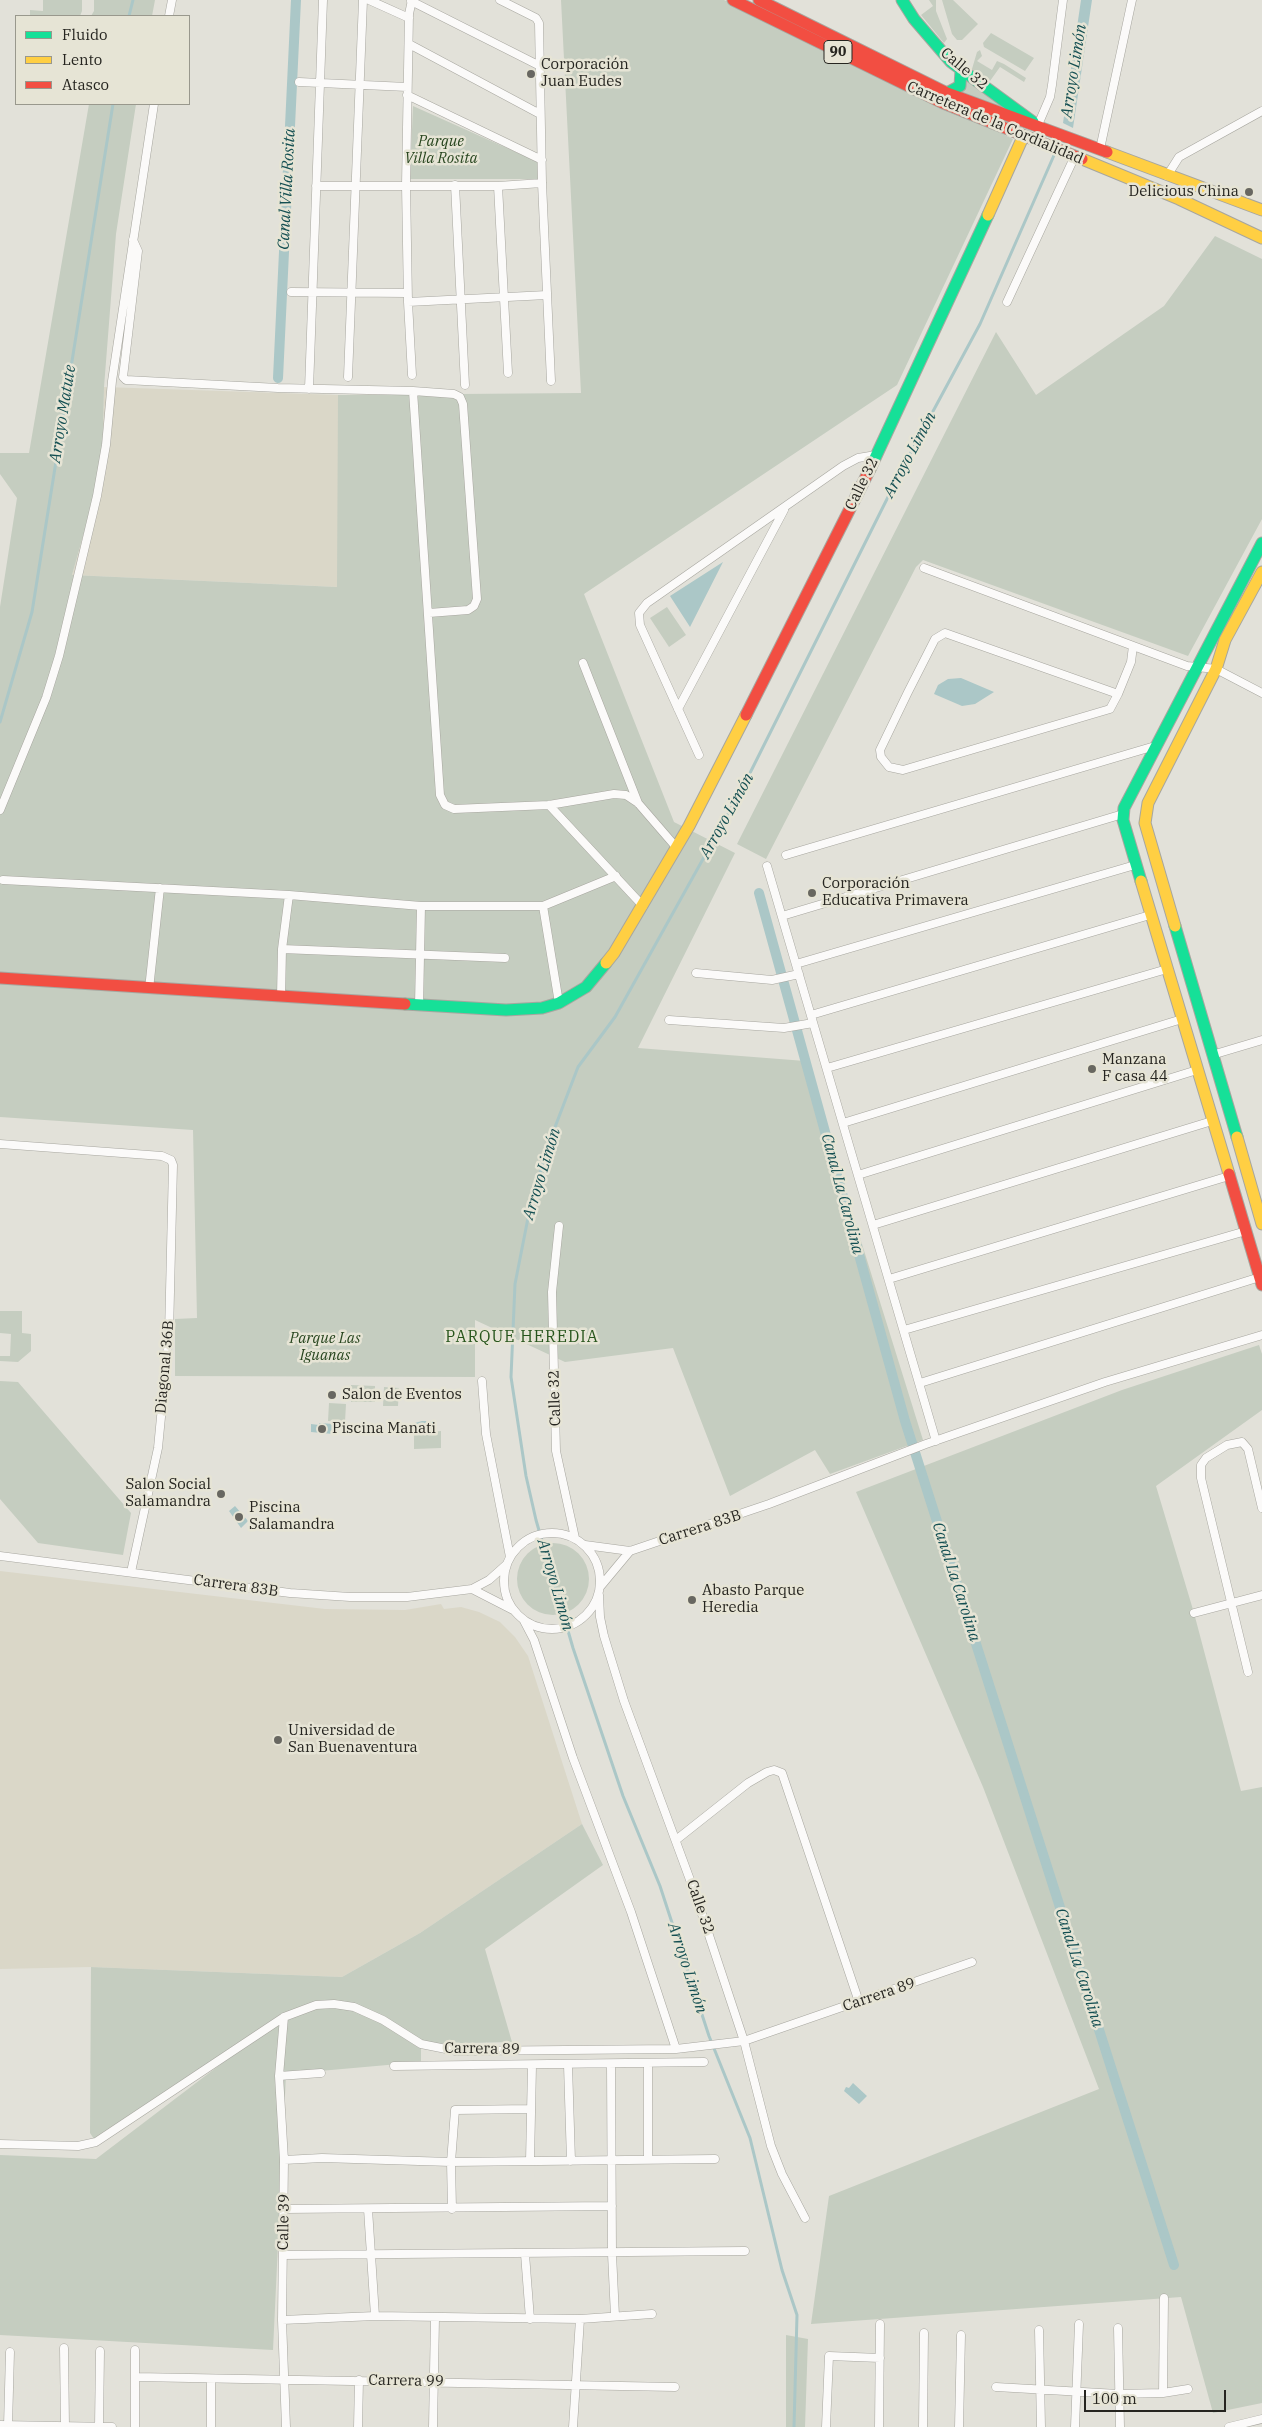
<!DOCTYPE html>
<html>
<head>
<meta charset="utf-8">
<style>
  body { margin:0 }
  #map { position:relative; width:1262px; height:2427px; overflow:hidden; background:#e2e1d9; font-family:"IBM Plex Serif",serif }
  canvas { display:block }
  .legend { position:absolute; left:15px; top:15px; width:175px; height:90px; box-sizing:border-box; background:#e6e4d5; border:1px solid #99988d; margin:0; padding:6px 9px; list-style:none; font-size:15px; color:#262520 }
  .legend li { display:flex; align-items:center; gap:10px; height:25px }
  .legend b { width:25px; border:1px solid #99988d }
  .scale { position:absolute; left:1084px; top:2390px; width:142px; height:22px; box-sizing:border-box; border:2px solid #262520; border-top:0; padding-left:6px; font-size:15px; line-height:18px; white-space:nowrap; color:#262520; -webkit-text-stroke:4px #e6e4d5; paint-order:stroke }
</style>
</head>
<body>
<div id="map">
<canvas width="1262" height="2427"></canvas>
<ul class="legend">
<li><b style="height:6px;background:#16e098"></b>Fluido</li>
<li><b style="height:6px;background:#ffcf43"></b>Lento</li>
<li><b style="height:6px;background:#f24e42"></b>Atasco</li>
</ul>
<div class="scale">100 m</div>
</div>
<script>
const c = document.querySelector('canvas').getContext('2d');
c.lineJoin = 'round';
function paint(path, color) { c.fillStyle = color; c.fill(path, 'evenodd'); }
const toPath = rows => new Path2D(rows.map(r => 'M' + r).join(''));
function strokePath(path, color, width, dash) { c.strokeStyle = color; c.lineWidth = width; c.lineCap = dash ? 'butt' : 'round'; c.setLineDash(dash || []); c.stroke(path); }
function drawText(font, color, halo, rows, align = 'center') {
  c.font = font + ' "IBM Plex Serif",serif'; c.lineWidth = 5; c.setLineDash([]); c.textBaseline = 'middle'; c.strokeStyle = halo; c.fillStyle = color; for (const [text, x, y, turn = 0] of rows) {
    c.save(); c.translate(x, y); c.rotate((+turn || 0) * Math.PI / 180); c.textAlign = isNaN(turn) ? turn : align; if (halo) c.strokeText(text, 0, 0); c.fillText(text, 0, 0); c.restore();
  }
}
const built = toPath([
  [104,387,338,395,338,587,72,575,102,469],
  [0,1571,325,1609,405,1610,441,1604,444,1609,461,1607,479,1612,500,1622,515,1637,528,1656,582,1824,420,1933,342,1977,91,1967,0,1969]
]);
const green = toPath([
  [43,0,82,0,82,11,80,16,30,15,30,10,43,11],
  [94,0,155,0,152,16,91,16,94,11],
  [561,0,724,0,1013,139,897,385,584,594,674,822,735,853,638,1048,805,1061,923,1440,830,1474,815,1450,730,1496,673,1348,565,1362,475,1320,475,1377,175,1376,175,1319,197,1318,193,1130,0,1117,0,607,17,498,0,474,0,453,29,453,89,104,136,104,116,234,104,387,102,469,72,575,337,587,338,395,581,393],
  [929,0,936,0,936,11,947,39,944,43,921,15,933,6],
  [942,0,953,0,978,24,962,40,957,40,952,34],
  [991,33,1034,58,1025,71,984,47,983,43],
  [980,50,982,56,977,61,992,70,997,61,1004,64,1026,78,1024,82,1000,67,990,81,972,69,977,52],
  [965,79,1029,120,961,92],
  [413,106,538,162,538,179,410,179],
  [1215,236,1262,259,1262,519,1188,656,923,560,916,567,766,859,737,844,996,332,1036,395,1164,306],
  [667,607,686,635,669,647,650,618],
  [0,1311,22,1311,22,1333,31,1334,31,1351,18,1362,0,1361,0,1356,10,1356,11,1334,0,1333],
  [1259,1345,1262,1354,1262,1410,1156,1486,1194,1613,1241,1791,1262,1787,1262,2403,1213,2413,1181,2297,811,2324,829,2196,1099,2089,983,1787,856,1492,1122,1390],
  [0,1381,18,1382,131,1513,123,1555,38,1543,0,1499],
  [351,1385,375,1386,375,1402,351,1402],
  [384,1387,399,1388,398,1406,383,1406],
  [329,1403,346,1404,345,1422,328,1421],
  [441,1431,441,1448,414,1449,414,1433],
  '517 1579a36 36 0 1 1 72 0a36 36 0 1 1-72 0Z',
  [582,1824,603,1865,485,1949,512,2042,421,2044,421,2062,286,2074,273,2350,0,2335,0,2155,96,2159,263,2032,96,2142,90,2133,91,1967,342,1977,420,1933],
  [786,2335,808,2339,805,2427,786,2427]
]);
const water = toPath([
  [1081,0,1092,0,1073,128,1063,123],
  [723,562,690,627,670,596],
  [961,678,994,692,975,704,962,706,934,694,938,685,948,679],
  [422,1421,433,1421,434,1431,416,1431,415,1423],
  [319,1423,334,1424,333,1434,311,1432,311,1424,319,1425],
  [235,1506,248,1521,241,1528,229,1511],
  [853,2083,867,2096,859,2104,844,2091,846,2087,849,2088]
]);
const stream = toPath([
  [129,16,133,0],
  [0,722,32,612,113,104],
  [794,2427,797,2315,782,2270,750,2138,709,2036,660,1886,623,1796,573,1648,536,1520,526,1476,511,1377,515,1284,528,1218,547,1148,578,1067,615,1017,742,789,903,467,980,324,1055,153]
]);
const canal = toPath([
  [278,378,296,0],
  [759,893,905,1421,1174,2265]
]);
const street = toPath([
  [369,0,409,18],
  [500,0,536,18,539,23,542,183,551,381],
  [411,1,540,66],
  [169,16,172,0],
  [409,44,540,114],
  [299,82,407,87],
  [407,95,542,160],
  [1038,125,1050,97,1052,85,1063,0],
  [1100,149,1132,0],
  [1167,176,1179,157,1262,111],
  [455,185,465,385],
  [316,186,498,186,542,183],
  [498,186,508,373],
  [133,240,138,251,123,377,126,380,278,388,413,391,454,394,460,397,463,404,477,599,474,606,468,610,429,613],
  [291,292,407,293],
  [408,302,547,295],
  [1007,302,1074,158],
  [412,375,408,302,406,185,409,14,412,0],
  [348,377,363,0],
  [309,389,323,0],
  [413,391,440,795,445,805,454,809,549,805,614,794,626,795,638,803,676,847],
  [924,568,1187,666,1216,669,1262,693],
  [583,663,638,803],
  [1118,694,945,633,935,639,908,692,880,750,881,757,889,767,903,770,1110,709,1118,694,1131,662,1133,646],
  [678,709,784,510],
  [699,755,640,625,639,613,647,603,843,466,858,458,876,455],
  [549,805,643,906],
  [0,810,46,698,59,656,97,496,106,445,112,381,154,104],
  [786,855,1155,746],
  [767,866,936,1441],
  [3,880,289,895],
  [543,906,559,1003],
  [782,916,1123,814],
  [282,949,505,958],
  [796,964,1135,865],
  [696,973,772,980,799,974],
  [149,989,160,888],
  [281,997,282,949,289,895,421,906,543,906,616,876],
  [419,1006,421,906],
  [811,1015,1150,915],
  [669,1020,784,1028,813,1023],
  [1212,1055,1262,1040],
  [827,1068,1167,969],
  [843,1123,1182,1019],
  [0,1144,162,1156,171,1160,173,1165,169,1334,158,1448,131,1572],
  [858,1175,1197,1070],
  [873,1225,1212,1121],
  [559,1226,552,1292,556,1451,575,1538],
  [889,1279,1229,1176],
  [904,1330,1246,1231],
  [482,1381,486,1434,510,1557],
  [920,1383,1260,1277],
  '504 1581a48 48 0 1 1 96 0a48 48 0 1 1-96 0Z',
  [585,1545,630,1551,769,1504,926,1444,1105,1382,1262,1335],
  [0,1556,290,1593,350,1597,407,1597,472,1589,489,1580,507,1564],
  [600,1587,630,1551],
  [472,1589,513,1610],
  [599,1595,600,1617,604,1636,624,1701,696,1896,744,2041,771,2146,782,2174,805,2218],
  [1194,1613,1262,1595],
  [523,1619,534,1640,573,1758,631,1912,676,2049],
  [1248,1672,1201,1478,1201,1465,1206,1458,1227,1445,1242,1442,1248,1449,1262,1508],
  [676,1840,748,1783,767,1772,774,1770,782,1773,859,2002],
  [284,2017,279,2076,284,2160,282,2320,286,2427],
  [648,2063,648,2159],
  [611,2064,612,2254,615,2316],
  [568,2065,571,2161],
  [394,2066,704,2062],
  [279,2076,321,2073],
  [0,2144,78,2146,96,2142,284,2017,316,2005,334,2004,354,2007,383,2020,421,2044,456,2051,676,2049,744,2041,972,1962],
  [284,2160,322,2158,451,2162,715,2159],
  [530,2161,532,2066],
  [284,2209,612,2206],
  [368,2209,375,2316],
  [452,2209,451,2162,455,2110,531,2109],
  [525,2254,530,2319],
  [283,2255,745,2251],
  [282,2320,375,2316,580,2319,652,2314],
  [1118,2328,1120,2427],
  [1039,2330,1041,2427],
  [64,2348,65,2427],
  [136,2377,675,2387],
  [211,2379,211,2427],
  [996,2387,1118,2394,1163,2393,1188,2389],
  [1163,2393,1164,2298],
  [0,2425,112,2427],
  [8,2426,10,2352],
  [99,2427,100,2351],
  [135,2427,135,2350],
  [358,2427,359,2380],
  [433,2427,435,2318],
  [573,2427,580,2319],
  [826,2427,829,2356,880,2358],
  [879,2427,880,2324],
  [923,2427,924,2333],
  [959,2427,961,2335],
  [1075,2427,1079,2324],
  [1229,2427,1262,2419]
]);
const fast = toPath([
  [902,0,914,19,951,62,1033,122],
  [947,93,960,86,961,70],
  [870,469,988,215],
  [1141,881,1123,820,1124,808,1262,543],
  [1175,926,1237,1137],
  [405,1004,506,1010,542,1008,559,1003,586,987,606,963]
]);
const slow = toPath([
  [1107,152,1262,210],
  [1082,159,1179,199,1262,238],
  [988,215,1023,137],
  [1141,881,1229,1174],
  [1175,926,1145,823,1148,803,1216,669,1225,640,1262,572],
  [606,963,614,953,689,826,746,715],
  [1237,1137,1262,1224]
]);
const jam = toPath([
  [733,0,943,103,1082,159],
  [759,0,947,93,1107,152],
  [746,715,870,469],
  [0,978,405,1004],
  [1229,1174,1262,1285]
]);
const markers = [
  [531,74,5,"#686761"],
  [1249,192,5,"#686761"],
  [812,893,5,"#686761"],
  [1092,1069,5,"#686761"],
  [332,1395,5,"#686761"],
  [322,1429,5,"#686761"],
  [221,1494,5,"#686761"],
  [239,1517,5,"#686761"],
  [692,1600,5,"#686761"],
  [278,1740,5,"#686761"]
];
const shields = [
  [838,52,28]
];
const shieldNames = [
  ["90",838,52]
];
const poiNames = [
  ["Corporación",541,65],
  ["Juan Eudes",541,82],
  ["Delicious China",1239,192,"right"],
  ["Corporación",822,884],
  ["Educativa Primavera",822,901],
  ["Manzana",1102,1060],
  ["F casa 44",1102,1077],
  ["Salon de Eventos",342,1395],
  ["Piscina Manati",332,1429],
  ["Salon Social",211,1485,"right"],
  ["Salamandra",211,1502,"right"],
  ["Piscina",249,1508],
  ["Salamandra",249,1525],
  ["Abasto Parque",702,1591],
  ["Heredia",702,1608],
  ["Universidad de",288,1731],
  ["San Buenaventura",288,1748]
];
const streetNames = [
  ["Calle 32",964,69,40],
  ["Carretera de la Cordialidad",995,123,23],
  ["Calle 32",862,484,-64],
  ["Diagonal 36B",165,1367,-85],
  ["Calle 32",555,1398,-92],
  ["Carrera 83B",700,1528,-18],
  ["Carrera 83B",236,1586,8],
  ["Calle 32",700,1907,71],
  ["Carrera 89",879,1995,-19],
  ["Carrera 89",482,2049,1],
  ["Calle 39",284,2222,-89],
  ["Carrera 99",406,2381,1]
];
const parkNames = [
  ["Parque",441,142],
  ["Villa Rosita",441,159],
  ["Parque Las",325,1339],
  ["Iguanas",325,1356]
];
const waterNames = [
  ["Arroyo Limón",1074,71,-81],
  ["Canal Villa Rosita",287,189,-87],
  ["Arroyo Matute",63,414,-81],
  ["Arroyo Limón",910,455,-62],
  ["Arroyo Limón",727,816,-61],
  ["Arroyo Limón",542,1174,-73],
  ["Canal La Carolina",842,1194,75],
  ["Canal La Carolina",956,1582,72],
  ["Arroyo Limón",555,1585,74],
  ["Arroyo Limón",687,1968,72],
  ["Canal La Carolina",1079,1968,72]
];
const neighbourhoodNames = [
  ["PARQUE HEREDIA",522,1337]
];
paint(built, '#dad7c8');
paint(green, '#c5cdc0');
paint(water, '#abc7c7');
strokePath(stream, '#abc7c7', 3);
strokePath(canal, '#abc7c7', 10);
strokePath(street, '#a7a69f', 9);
strokePath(fast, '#a7a69f', 13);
strokePath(slow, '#a7a69f', 13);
strokePath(jam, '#a7a69f', 13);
strokePath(street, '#fbfaf9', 8);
strokePath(fast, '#16e098', 11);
strokePath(slow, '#ffcf43', 11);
strokePath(jam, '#f24e42', 11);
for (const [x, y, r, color] of markers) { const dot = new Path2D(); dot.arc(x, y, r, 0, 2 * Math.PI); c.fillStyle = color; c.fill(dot); strokePath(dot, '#e6e4d5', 2); }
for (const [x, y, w] of shields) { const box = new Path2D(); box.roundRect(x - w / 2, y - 11.5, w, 23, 4); c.fillStyle = '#e6e4d5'; c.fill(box); strokePath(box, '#262520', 1); }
drawText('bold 14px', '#262520', null, shieldNames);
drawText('15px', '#262520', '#e6e4d5', poiNames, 'left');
drawText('15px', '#262520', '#e6e4d5', streetNames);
drawText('italic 15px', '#27451e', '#e6e4d5', parkNames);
drawText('italic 16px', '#144f52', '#e6e4d5', waterNames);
c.letterSpacing = '1px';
drawText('16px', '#27551c', '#e6e4d5', neighbourhoodNames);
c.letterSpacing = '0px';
</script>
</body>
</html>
